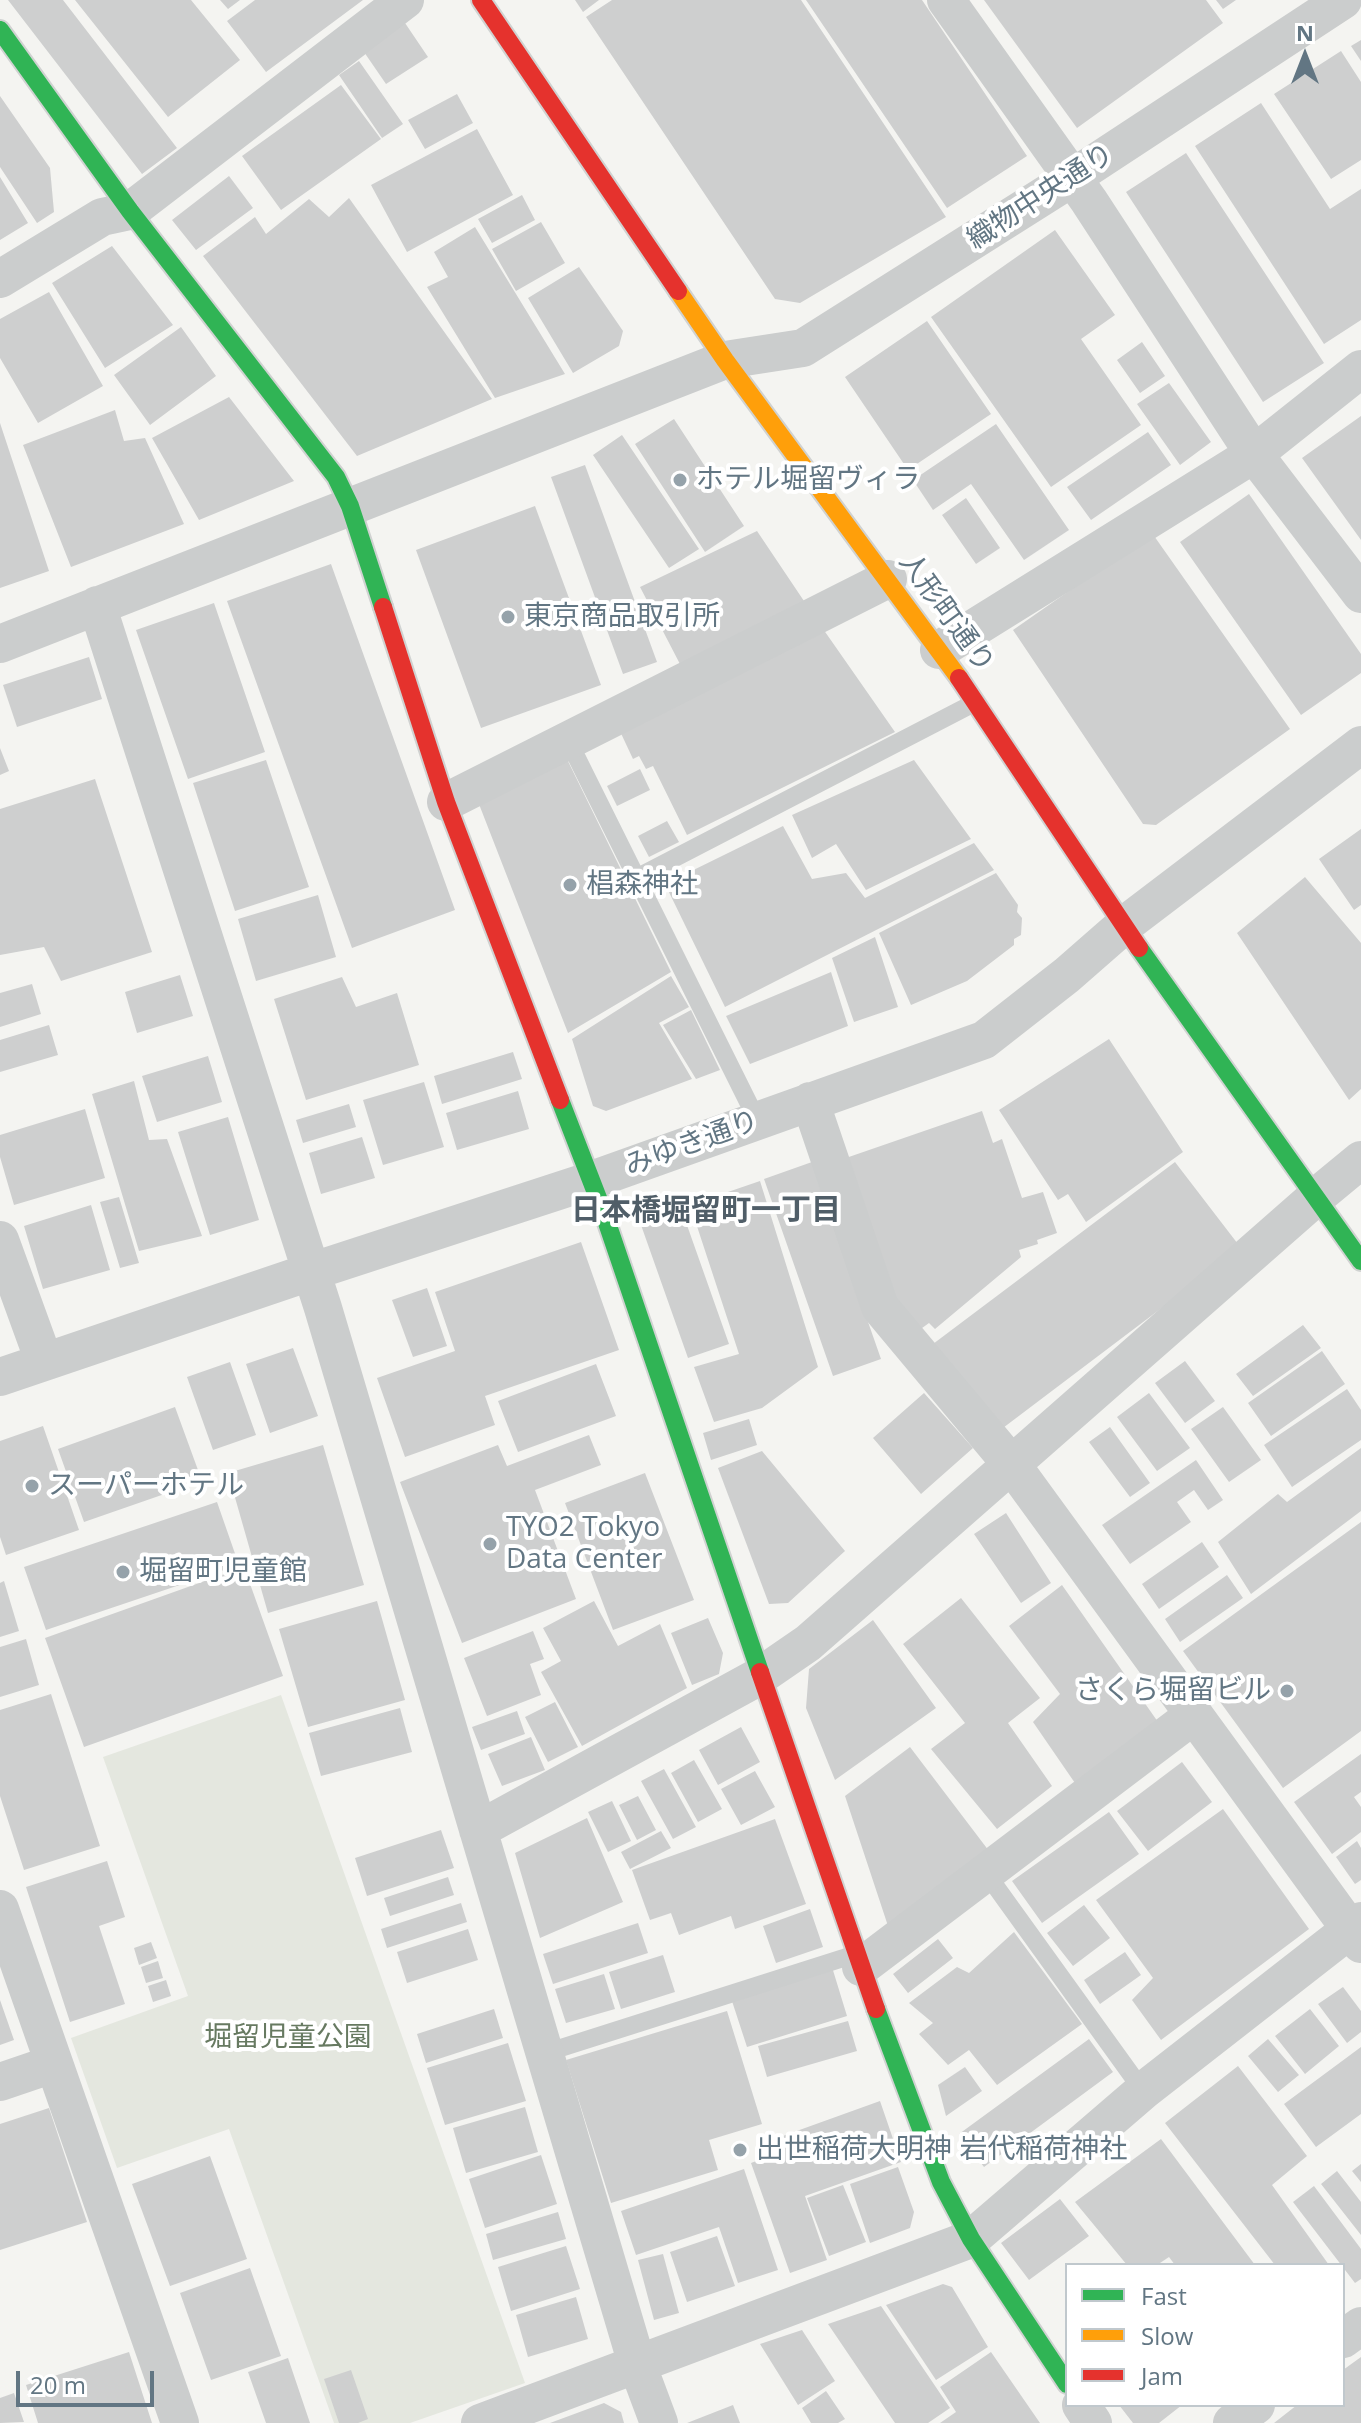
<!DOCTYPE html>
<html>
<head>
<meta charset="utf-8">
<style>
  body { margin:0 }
  #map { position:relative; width:1361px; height:2423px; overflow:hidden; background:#f4f4f1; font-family:"Open Sans",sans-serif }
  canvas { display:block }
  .legend { position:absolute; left:1065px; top:2263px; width:280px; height:144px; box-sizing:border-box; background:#fff; border:2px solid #c0c8cd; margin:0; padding:10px 14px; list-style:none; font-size:24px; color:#627683 }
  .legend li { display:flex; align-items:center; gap:16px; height:40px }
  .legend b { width:40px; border:2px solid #c0c8cd }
  .north { position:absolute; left:1265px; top:16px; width:80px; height:80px; -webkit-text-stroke:6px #fff; paint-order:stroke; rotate:0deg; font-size:22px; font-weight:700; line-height:32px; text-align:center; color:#627683 }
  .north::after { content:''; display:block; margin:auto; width:28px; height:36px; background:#627683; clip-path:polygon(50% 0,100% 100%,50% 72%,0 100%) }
  .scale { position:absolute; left:16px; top:2371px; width:138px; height:36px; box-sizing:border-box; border:4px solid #627683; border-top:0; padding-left:10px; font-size:24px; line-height:28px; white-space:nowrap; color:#627683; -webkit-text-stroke:6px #fff; paint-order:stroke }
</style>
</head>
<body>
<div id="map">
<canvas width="1361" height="2423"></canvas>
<ul class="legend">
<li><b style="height:10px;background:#30b455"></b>Fast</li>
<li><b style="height:10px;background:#ff9f0a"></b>Slow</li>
<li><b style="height:10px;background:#e5322d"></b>Jam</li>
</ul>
<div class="north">N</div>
<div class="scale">20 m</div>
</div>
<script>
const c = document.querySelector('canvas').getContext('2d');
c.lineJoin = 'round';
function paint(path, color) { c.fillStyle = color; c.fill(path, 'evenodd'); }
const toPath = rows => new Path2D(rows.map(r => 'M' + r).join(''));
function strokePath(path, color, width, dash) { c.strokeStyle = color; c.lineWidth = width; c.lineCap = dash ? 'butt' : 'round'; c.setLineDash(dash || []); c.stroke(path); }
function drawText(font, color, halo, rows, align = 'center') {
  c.font = font + ' "Open Sans","Noto Sans JP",sans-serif'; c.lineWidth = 8; c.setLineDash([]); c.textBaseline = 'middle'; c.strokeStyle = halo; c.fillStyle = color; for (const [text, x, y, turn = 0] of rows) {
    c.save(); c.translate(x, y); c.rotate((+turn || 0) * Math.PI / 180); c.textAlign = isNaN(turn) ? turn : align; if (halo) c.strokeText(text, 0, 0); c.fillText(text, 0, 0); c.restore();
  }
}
const green = toPath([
  [281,1695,525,2383,410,2423,334,2423,229,2129,117,2168,71,2038,188,1996,103,1757]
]);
const building = toPath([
  [8,0,63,0,177,148,142,174],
  [75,0,191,0,240,60,168,117],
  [220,0,240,0,228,9],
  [255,0,363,0,266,72,227,21],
  [575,0,599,0,583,12],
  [612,0,801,0,946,217,800,303,775,299,586,17],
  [806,0,922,0,1027,156,947,208],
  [984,0,1206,0,1223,23,1077,128],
  [1216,0,1236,0,1223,9],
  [405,23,428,57,386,84,364,52],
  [1361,40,1361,61,1351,46],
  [1341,51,1361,82,1361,160,1331,179,1274,94],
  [359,61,403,124,382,138,339,75],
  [341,85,381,139,281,210,242,156],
  [457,94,473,123,425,149,408,120],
  [0,96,50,168,54,212,37,223,0,167],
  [1261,103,1330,209,1361,189,1361,320,1324,344,1195,146],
  [477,129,513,195,407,252,371,185],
  [1186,153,1324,363,1263,402,1126,192],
  [229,176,253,208,196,250,172,220],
  [0,177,28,223,0,240],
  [522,195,535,220,492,243,478,219],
  [349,198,492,399,357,456,203,256,255,217,266,234,309,199,329,217],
  [541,222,565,263,516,291,492,249],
  [475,227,565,374,495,398,427,287,448,277,434,252],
  [1055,230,1115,315,1081,339,1141,425,1051,487,931,317],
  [112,246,173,325,105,368,52,283],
  [579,267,623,331,619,346,573,373,528,298],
  [49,292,103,386,38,423,0,358,0,319],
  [927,321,991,414,908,470,845,377],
  [181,327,216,376,150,425,114,375],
  [1142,342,1165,376,1140,393,1117,360],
  [1169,383,1211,442,1180,465,1137,404],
  [229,397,294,481,199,520,152,438],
  [115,410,124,441,145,438,184,524,71,567,23,445],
  [1361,416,1361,540,1302,458],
  [674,419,744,526,705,552,635,444],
  [0,423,49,571,0,588],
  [996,424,1069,530,1024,560,971,484,933,510,913,480],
  [1148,432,1171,465,1091,520,1067,487],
  [622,435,699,549,669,568,593,455],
  [585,465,657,662,623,674,551,477],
  [1249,494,1361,654,1361,673,1301,715,1180,542],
  [966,498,1000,548,976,564,942,515],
  [535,506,601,685,481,728,416,550],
  [757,531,806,604,681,666,640,587],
  [1152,533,1290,729,1156,825,1143,824,1013,630],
  [331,564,455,910,352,948,227,601],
  [214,603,265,752,188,779,136,630],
  [821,626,895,732,687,835,653,766,646,769,639,756,633,759,618,727],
  [89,657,102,699,17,727,3,685],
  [0,748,9,771,0,775],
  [565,755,671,972,568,1033,477,799],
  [266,760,309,887,235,911,193,783],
  [914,760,971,839,866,890,836,844,812,858,792,815],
  [640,769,650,790,617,806,607,786],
  [95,779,152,952,61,981,44,947,0,955,0,809],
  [667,821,679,842,649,857,638,836],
  [783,826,812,879,846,873,865,898,974,843,994,870,725,1007,665,884],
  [1361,829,1361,905,1354,910,1319,859],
  [996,873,1018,905,1017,912,1022,918,1021,935,1014,939,1014,945,967,981,911,1005,879,933],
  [1305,877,1361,943,1361,1089,1349,1100,1237,933],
  [318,895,336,957,256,981,238,919],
  [875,937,898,1007,854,1022,832,958],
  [831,972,848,1026,750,1064,726,1016],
  [180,975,193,1016,137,1033,125,992],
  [671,976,689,1007,659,1023,692,1079,606,1111,593,1106,572,1039],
  [342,977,356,1007,397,993,419,1065,306,1100,274,999],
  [32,984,41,1014,0,1027,0,993],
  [691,1010,720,1070,696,1079,663,1025],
  [49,1025,58,1055,0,1072,0,1040],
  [1109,1039,1183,1152,1086,1222,1068,1194,1058,1200,999,1110],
  [513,1052,522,1079,442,1104,434,1076],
  [208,1056,222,1102,157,1122,142,1076],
  [134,1081,149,1140,167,1139,202,1236,139,1251,92,1094],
  [424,1082,444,1147,383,1165,363,1100],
  [518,1091,529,1129,457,1150,446,1113],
  [349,1104,356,1127,303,1143,296,1120],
  [85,1109,105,1178,14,1205,0,1157,0,1135],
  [982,1111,993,1143,1002,1139,1022,1198,1043,1192,1057,1233,1037,1240,1038,1244,1019,1250,1021,1257,935,1329,929,1323,918,1331,892,1301,843,1159],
  [228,1117,259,1220,210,1235,178,1132],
  [362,1137,375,1178,321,1194,309,1153],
  [812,1162,881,1359,833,1376,764,1179],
  [1175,1162,1241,1248,995,1434,929,1347],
  [760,1181,818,1367,762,1408,714,1422,694,1367,739,1354,690,1205],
  [119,1197,139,1263,120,1268,100,1202],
  [91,1205,110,1270,43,1289,24,1226],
  [682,1211,729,1344,688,1358,641,1225],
  [581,1242,619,1350,485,1396,495,1425,405,1457,377,1378,455,1351,435,1292],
  [427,1288,447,1346,413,1357,392,1300],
  [1303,1325,1321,1348,1253,1396,1236,1374],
  [293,1348,318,1416,270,1433,246,1364],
  [1322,1351,1345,1384,1271,1436,1248,1403],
  [1185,1361,1215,1401,1185,1423,1155,1383],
  [230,1362,256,1435,213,1450,187,1377],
  [596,1364,616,1416,518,1452,498,1401],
  [1347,1389,1361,1410,1361,1440,1292,1487,1264,1445],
  [924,1393,973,1448,921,1494,873,1438],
  [1149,1393,1190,1448,1157,1471,1117,1417],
  [175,1407,202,1481,84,1522,58,1449],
  [1223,1407,1261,1460,1229,1482,1191,1429],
  [749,1419,757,1445,711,1460,703,1433],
  [43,1426,79,1530,6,1555,0,1537,0,1441],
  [1110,1427,1150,1483,1130,1497,1089,1442],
  [589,1435,601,1465,535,1490,576,1599,462,1643,400,1482,498,1445,507,1466],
  [323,1445,364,1585,268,1613,228,1473],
  [1361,1448,1361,1511,1251,1594,1218,1542,1278,1494,1287,1502],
  [762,1451,845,1551,788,1603,769,1604,718,1468],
  [1196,1460,1223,1500,1208,1510,1194,1490,1177,1502,1191,1522,1130,1564,1102,1525],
  [645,1473,694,1600,613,1630,565,1503],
  [217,1502,239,1565,46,1630,24,1567],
  [1006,1513,1051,1583,1021,1603,974,1534],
  [1361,1522,1361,1731,1283,1788,1183,1651],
  [1202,1542,1219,1567,1159,1609,1142,1584],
  [244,1567,283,1676,84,1747,45,1638],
  [1227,1575,1243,1598,1180,1642,1165,1619],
  [4,1581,19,1631,0,1637,0,1583],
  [1062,1585,1158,1722,1077,1786,1033,1722,1060,1694,1009,1626],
  [961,1598,1040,1698,1008,1723,1052,1786,997,1829,931,1749,965,1723,903,1644],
  [377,1601,405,1700,308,1727,279,1629],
  [594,1601,618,1646,660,1624,687,1688,582,1746,541,1672,561,1661,543,1628],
  [708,1618,723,1653,719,1674,692,1685,671,1633],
  [873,1620,936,1708,835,1780,806,1708,809,1669],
  [533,1631,544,1659,530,1664,541,1695,487,1716,464,1658],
  [26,1639,39,1685,0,1697,0,1647],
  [51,1694,100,1846,24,1870,0,1796,0,1710],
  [555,1702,578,1747,548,1762,525,1717],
  [400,1708,412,1752,321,1776,309,1733],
  [517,1711,525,1734,481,1750,472,1727],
  [741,1727,760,1762,718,1785,699,1750],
  [531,1737,545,1770,502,1786,488,1754],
  [910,1747,989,1851,888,1926,845,1796],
  [1361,1754,1361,1792,1354,1797,1361,1807,1361,1832,1332,1854,1294,1802],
  [694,1760,722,1809,698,1822,671,1773],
  [1182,1762,1212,1802,1148,1851,1117,1811],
  [664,1769,696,1827,673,1839,641,1781],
  [755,1771,775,1807,741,1825,721,1789],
  [638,1796,656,1830,637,1840,619,1805],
  [612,1801,631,1841,608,1852,588,1812],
  [1223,1809,1309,1929,1161,2040,1132,2000,1153,1978,1096,1900],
  [1109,1812,1139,1854,1042,1923,1012,1881],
  [587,1818,623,1902,540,1938,515,1853],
  [775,1819,806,1904,735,1929,731,1916,679,1935,671,1913,650,1920,632,1870],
  [441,1830,454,1868,367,1896,355,1858],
  [661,1831,671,1848,630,1869,621,1852],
  [1357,1841,1361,1848,1361,1880,1355,1884,1336,1857],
  [107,1861,125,1917,99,1926,125,2004,70,2022,26,1887],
  [448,1877,454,1895,390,1916,384,1898],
  [461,1903,467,1922,387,1948,381,1929],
  [1084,1905,1110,1938,1073,1966,1047,1933],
  [810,1909,823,1947,776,1963,763,1926],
  [638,1923,648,1953,553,1984,543,1954],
  [468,1929,478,1960,407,1983,397,1952],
  [1014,1932,1082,2024,997,2085,969,2050,948,2065,919,2034,933,2023,909,2003,957,1967,969,1973],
  [938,1939,953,1958,908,1993,893,1974],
  [151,1942,157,1958,139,1965,134,1948],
  [1125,1952,1141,1975,1100,2004,1084,1980],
  [663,1955,675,1992,621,2009,609,1972],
  [158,1961,163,1978,146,1983,141,1967],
  [832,1967,847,2016,747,2047,731,1998],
  [604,1974,615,2009,566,2023,555,1989],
  [166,1980,171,1996,153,2002,148,1986],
  [1343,1987,1361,2011,1361,2032,1347,2043,1318,2004],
  [0,2000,14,2040,0,2045],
  [494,2009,503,2038,426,2063,417,2034],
  [1310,2009,1339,2046,1305,2074,1275,2036],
  [727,2011,762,2124,709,2140,718,2170,611,2203,566,2060],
  [848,2021,857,2051,767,2077,758,2046],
  [1089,2039,1113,2072,984,2167,959,2134],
  [1268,2039,1299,2075,1278,2092,1248,2056],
  [508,2043,526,2101,445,2125,427,2068],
  [1361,2047,1361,2114,1316,2147,1284,2104],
  [1238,2066,1307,2156,1272,2185,1329,2265,1275,2265,1165,2123],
  [965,2067,982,2091,946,2116,938,2085],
  [880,2101,901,2162,805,2196,827,2260,790,2273,751,2163,785,2150,780,2137],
  [525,2107,538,2152,466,2173,453,2128],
  [49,2108,87,2222,0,2250,0,2124],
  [1161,2139,1255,2265,1175,2265,1169,2257,1157,2265,1127,2265,1075,2202],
  [541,2155,557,2204,485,2228,469,2179],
  [210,2156,247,2259,170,2286,132,2184],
  [1361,2164,1361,2182,1352,2171],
  [898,2167,914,2212,910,2228,870,2243,850,2184],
  [744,2169,778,2270,738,2283,719,2227,636,2255,621,2211],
  [1337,2171,1361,2202,1361,2235,1321,2184],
  [843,2185,866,2242,829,2256,807,2198],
  [1314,2186,1361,2249,1361,2279,1355,2283,1293,2202],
  [1060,2199,1089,2236,1029,2280,1001,2243],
  [558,2212,566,2239,493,2260,486,2234],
  [717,2236,735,2286,687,2302,670,2252],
  [566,2246,580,2289,511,2311,498,2267],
  [663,2254,679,2313,654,2320,638,2260],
  [250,2268,281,2356,211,2380,180,2293],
  [943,2284,952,2287,988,2347,936,2380,886,2305],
  [576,2297,588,2339,528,2357,516,2315],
  [881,2306,950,2408,928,2423,895,2423,828,2324],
  [802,2330,835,2381,798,2405,760,2344],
  [129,2352,152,2423,38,2423,26,2385],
  [991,2352,1040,2423,940,2423,956,2412,940,2387],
  [1361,2357,1361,2423,1274,2423,1297,2405,1343,2405,1343,2370],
  [288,2358,310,2423,266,2423,248,2372],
  [351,2370,368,2419,358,2423,339,2423,324,2379],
  [826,2391,845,2419,838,2423,811,2423,802,2408],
  [14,2393,24,2422,0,2423,0,2398],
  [604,2403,621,2412,624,2423,550,2423],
  [733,2405,740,2423,687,2423],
  [1119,2405,1182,2405,1159,2423,1133,2423]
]);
const lane = toPath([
  [568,740,757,1120],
  [638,877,976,702],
  [986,1873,1143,2091],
  [545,2053,856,1954]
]);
const street = toPath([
  [946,0,1089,201,1254,454,1361,594],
  [0,279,102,217,130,211,405,0],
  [97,605,323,1308,637,2364,659,2423],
  [0,644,725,360,803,348,1072,178,1343,0],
  [939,650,1254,454,1361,369],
  [446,802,888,579],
  [810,1101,880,1307,1012,1465,1361,1944],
  [0,1240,44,1361],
  [0,1377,310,1272,589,1181,984,1040,1067,975,1123,926,1361,745],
  [478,1830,760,1676,808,1643,1316,1197,1361,1160],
  [0,1909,180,2423],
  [861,1967,1194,1715],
  [0,2082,53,2064],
  [1343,2339,1361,2326],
  [1081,2405,1093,2423],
  [480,2423,971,2239,1143,2091,1361,1921],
  [1232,2423,1256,2405]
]);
const fast = toPath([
  [0,30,130,211,336,477,350,506,383,607],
  [1139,948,1361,1261],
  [560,1100,603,1211,760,1672],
  [876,2009,941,2182,971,2239,1067,2384]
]);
const slow = toPath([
  [678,291,725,360,959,678]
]);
const jam = toPath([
  [481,0,678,291],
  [383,607,446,802,560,1100],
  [959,678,1139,948],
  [760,1672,876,2009]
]);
const markers = [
  [680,480,8,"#95a2aa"],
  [508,617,8,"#95a2aa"],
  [570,885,8,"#95a2aa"],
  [32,1486,8,"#95a2aa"],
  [490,1544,8,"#95a2aa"],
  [123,1572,8,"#95a2aa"],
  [1287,1691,8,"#95a2aa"],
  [740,2150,8,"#95a2aa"]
];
const streetNames = [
  ["織物中央通り",1041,197,-33],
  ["人形町通り",946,613,54],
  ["みゆき通り",692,1144,-20]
];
const poiNames = [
  ["ホテル堀留ヴィラ",696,480],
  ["東京商品取引所",524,617],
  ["椙森神社",586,885],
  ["スーパーホテル",48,1486],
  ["TYO2 Tokyo",506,1528],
  ["Data Center",506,1560],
  ["堀留町児童館",139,1572],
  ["さくら堀留ビル",1271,1691,"right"],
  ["出世稲荷大明神 岩代稲荷神社",756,2150]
];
const parkNames = [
  ["堀留児童公園",288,2038]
];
const neighbourhoodNames = [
  ["日本橋堀留町一丁目",706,1211]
];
paint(green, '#e4e7df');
paint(building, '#cecfcf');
strokePath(fast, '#d0d2d1', 22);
strokePath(slow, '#d0d2d1', 22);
strokePath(jam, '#d0d2d1', 22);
strokePath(lane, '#cbcdcd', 18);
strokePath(street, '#cbcdcd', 38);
strokePath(fast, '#30b455', 18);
strokePath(slow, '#ff9f0a', 18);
strokePath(jam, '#e5322d', 18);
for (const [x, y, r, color] of markers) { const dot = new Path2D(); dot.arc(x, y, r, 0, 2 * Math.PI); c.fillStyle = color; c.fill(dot); strokePath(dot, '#fff', 3); }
drawText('28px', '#627683', '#fff', streetNames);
drawText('28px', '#627683', '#fff', poiNames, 'left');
drawText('28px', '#677a61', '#fff', parkNames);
drawText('bold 30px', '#505e68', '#fff', neighbourhoodNames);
</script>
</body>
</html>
